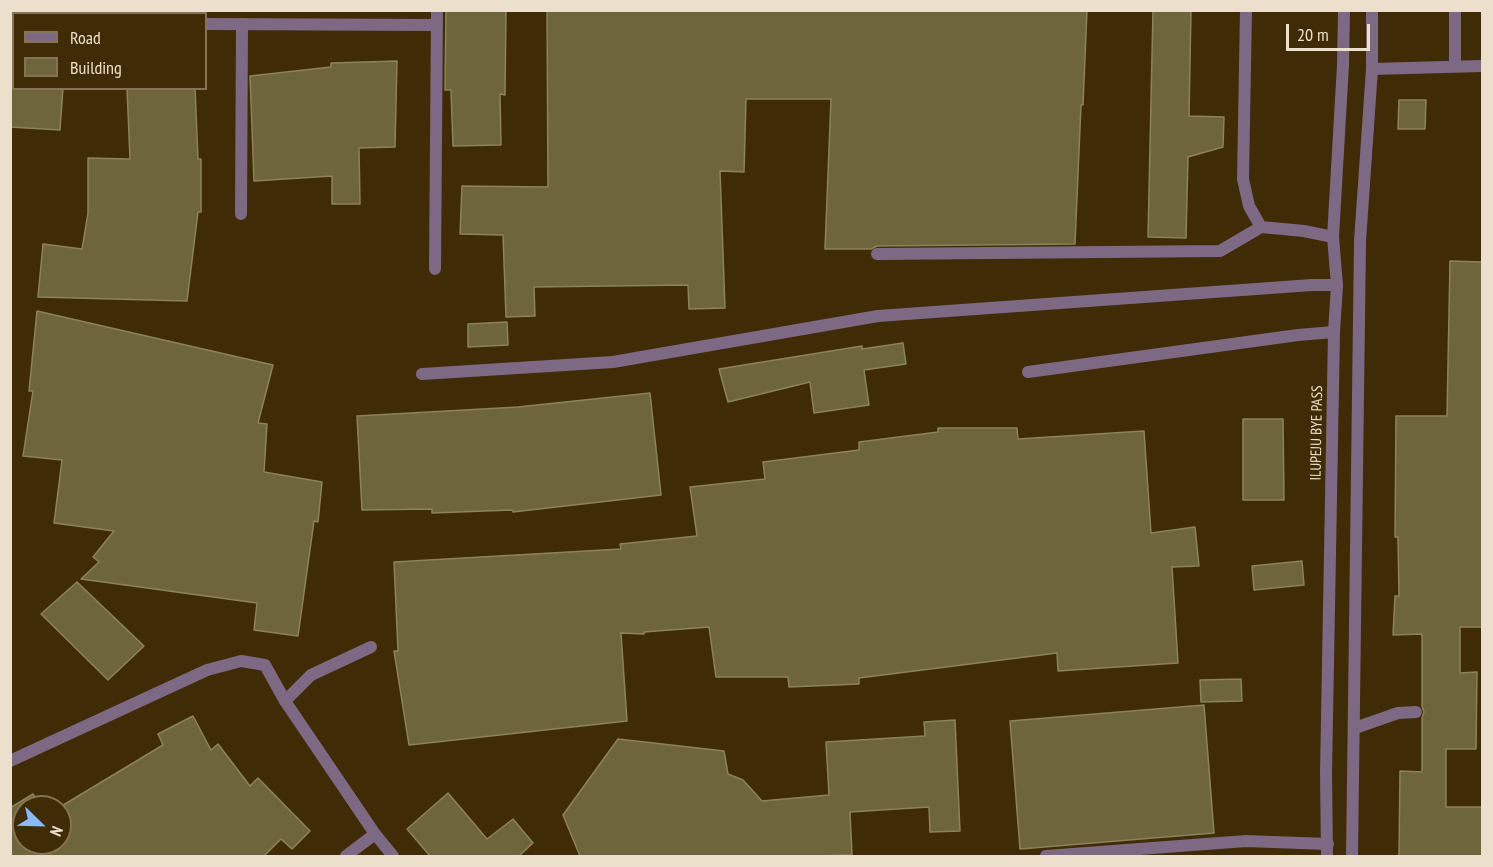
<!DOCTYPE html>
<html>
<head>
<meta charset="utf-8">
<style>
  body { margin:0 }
  #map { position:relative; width:1493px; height:867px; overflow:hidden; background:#3f2b06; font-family:"PT Sans Narrow",sans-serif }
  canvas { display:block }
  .frame { position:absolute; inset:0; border:12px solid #ecdfcc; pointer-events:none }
  .legend { position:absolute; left:12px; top:12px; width:195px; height:78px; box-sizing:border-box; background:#3f2b06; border:2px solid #847355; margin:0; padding:8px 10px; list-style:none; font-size:18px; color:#ecdfcc }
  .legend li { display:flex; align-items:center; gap:12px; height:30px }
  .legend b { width:30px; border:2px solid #847355 }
  .north { position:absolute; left:12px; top:795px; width:60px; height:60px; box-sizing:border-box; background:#3f2b06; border:2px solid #847355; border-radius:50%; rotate:113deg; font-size:16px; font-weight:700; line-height:24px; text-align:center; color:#ecdfcc }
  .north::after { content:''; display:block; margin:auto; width:21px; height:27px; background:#8bbafc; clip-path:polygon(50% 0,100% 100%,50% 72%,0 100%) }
  .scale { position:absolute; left:1286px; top:24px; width:84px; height:27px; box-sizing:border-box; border:3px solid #ecdfcc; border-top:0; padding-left:8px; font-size:18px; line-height:21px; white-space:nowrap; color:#ecdfcc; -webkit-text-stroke:4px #3f2b06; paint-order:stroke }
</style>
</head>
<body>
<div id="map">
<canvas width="1493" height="867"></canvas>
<div class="frame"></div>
<ul class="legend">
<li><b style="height:8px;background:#7e6985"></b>Road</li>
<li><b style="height:16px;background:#6e653d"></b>Building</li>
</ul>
<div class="north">N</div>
<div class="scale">20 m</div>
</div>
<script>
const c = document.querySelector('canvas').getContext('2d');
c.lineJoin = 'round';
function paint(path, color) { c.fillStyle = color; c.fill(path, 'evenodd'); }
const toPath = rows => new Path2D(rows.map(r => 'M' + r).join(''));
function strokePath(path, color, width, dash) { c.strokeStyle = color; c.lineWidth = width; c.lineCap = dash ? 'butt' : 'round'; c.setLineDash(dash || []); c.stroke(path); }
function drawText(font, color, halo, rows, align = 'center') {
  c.font = font + ' "PT Sans Narrow",sans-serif'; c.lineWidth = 4.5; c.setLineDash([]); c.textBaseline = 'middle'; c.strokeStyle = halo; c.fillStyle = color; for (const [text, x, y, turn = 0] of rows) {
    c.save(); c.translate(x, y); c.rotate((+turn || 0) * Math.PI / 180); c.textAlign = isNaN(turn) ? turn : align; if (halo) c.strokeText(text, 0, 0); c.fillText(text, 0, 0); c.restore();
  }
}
const building = toPath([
  [446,10,506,10,505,95,500,94,501,145,453,146,451,90,445,90,446,10],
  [547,10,1087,10,1083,105,1081,105,1075,244,877,246,871,249,825,249,831,99,746,99,744,172,720,171,725,308,689,309,688,285,534,287,535,316,506,317,503,235,460,234,462,186,548,187,547,10],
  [1153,10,1191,10,1189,116,1224,117,1223,147,1188,157,1186,238,1148,237,1153,10],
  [397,61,395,147,359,148,360,204,332,204,332,176,254,181,250,76,331,67,331,63,397,61],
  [10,88,63,88,60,130,10,127,10,88],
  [127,88,195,88,198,159,201,159,201,212,198,212,187,301,38,297,43,244,82,249,88,213,88,158,130,159,127,88],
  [1399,100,1426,100,1425,129,1398,129,1399,100],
  [1450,261,1482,262,1482,627,1460,627,1460,673,1477,672,1476,749,1446,749,1446,807,1482,807,1482,856,1399,856,1400,771,1422,772,1422,718,1424,712,1422,706,1422,634,1393,635,1395,596,1399,596,1398,537,1395,537,1396,416,1447,416,1450,261],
  [37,311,273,365,258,423,267,424,264,472,322,482,318,522,314,521,298,636,254,630,257,603,81,579,99,562,93,557,114,531,54,523,62,460,23,456,33,391,29,391,37,311],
  [507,322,508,345,468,347,468,324,507,322],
  [903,343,906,364,864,370,869,405,814,413,810,382,728,402,719,369,862,346,862,349,903,343],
  [650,393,661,495,513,512,512,510,432,513,432,509,362,510,357,416,518,407,650,393],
  [1243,419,1283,419,1284,500,1243,500,1243,419],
  [938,428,1017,428,1018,439,1144,431,1151,533,1195,527,1199,566,1172,567,1178,663,1058,671,1057,653,859,678,859,684,789,687,788,677,716,677,709,627,644,632,644,634,621,633,627,721,409,745,394,651,398,651,394,562,621,549,620,544,697,536,690,487,765,479,763,462,859,450,859,442,938,432,938,428],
  [1302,561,1304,585,1254,590,1252,566,1302,561],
  [77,582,144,646,108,680,41,614,77,582],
  [1241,679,1242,701,1201,702,1200,680,1241,679],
  [1204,705,1214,833,1020,849,1010,721,1204,705],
  [193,716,211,750,218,744,250,786,258,778,310,831,292,849,281,839,264,856,10,856,10,808,33,794,41,807,24,807,24,843,60,843,60,807,163,745,158,734,193,716],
  [955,720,960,831,930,832,929,807,850,812,852,855,818,856,580,856,563,815,618,739,724,751,728,774,743,780,762,801,829,795,826,742,925,736,924,722,955,720],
  [448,793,487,839,513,819,533,843,519,856,430,856,407,829,448,793]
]);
const lane = toPath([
  [1246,10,1243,179,1249,206,1261,227,1304,231,1333,237],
  [1455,10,1455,66],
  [1372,69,1482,66],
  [241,214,242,24],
  [877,254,1220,251,1261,227],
  [1028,372,1298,335,1334,332],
  [422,374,613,362,878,316,1312,285,1337,285],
  [285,701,311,675,371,647],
  [1355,728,1398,713,1416,712],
  [1046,856,1246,841,1328,844]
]);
const street = toPath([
  [206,24,436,25],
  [10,25,14,25],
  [435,269,437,10],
  [10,761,207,670,241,661,265,665,285,701,375,834,393,856],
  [346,856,375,834],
  [1327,856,1326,773,1334,332,1337,285,1333,237,1343,65,1344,10],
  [1352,856,1360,241,1372,69,1372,10]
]);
const streetNames = [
  ["ILUPEJU BYE PASS",1317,433,-89]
];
paint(building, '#6e653d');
strokePath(building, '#8c835b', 1.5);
strokePath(lane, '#7e6985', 12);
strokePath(street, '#7e6985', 12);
drawText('15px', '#ecdfcc', '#3f2b06', streetNames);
</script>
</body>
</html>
